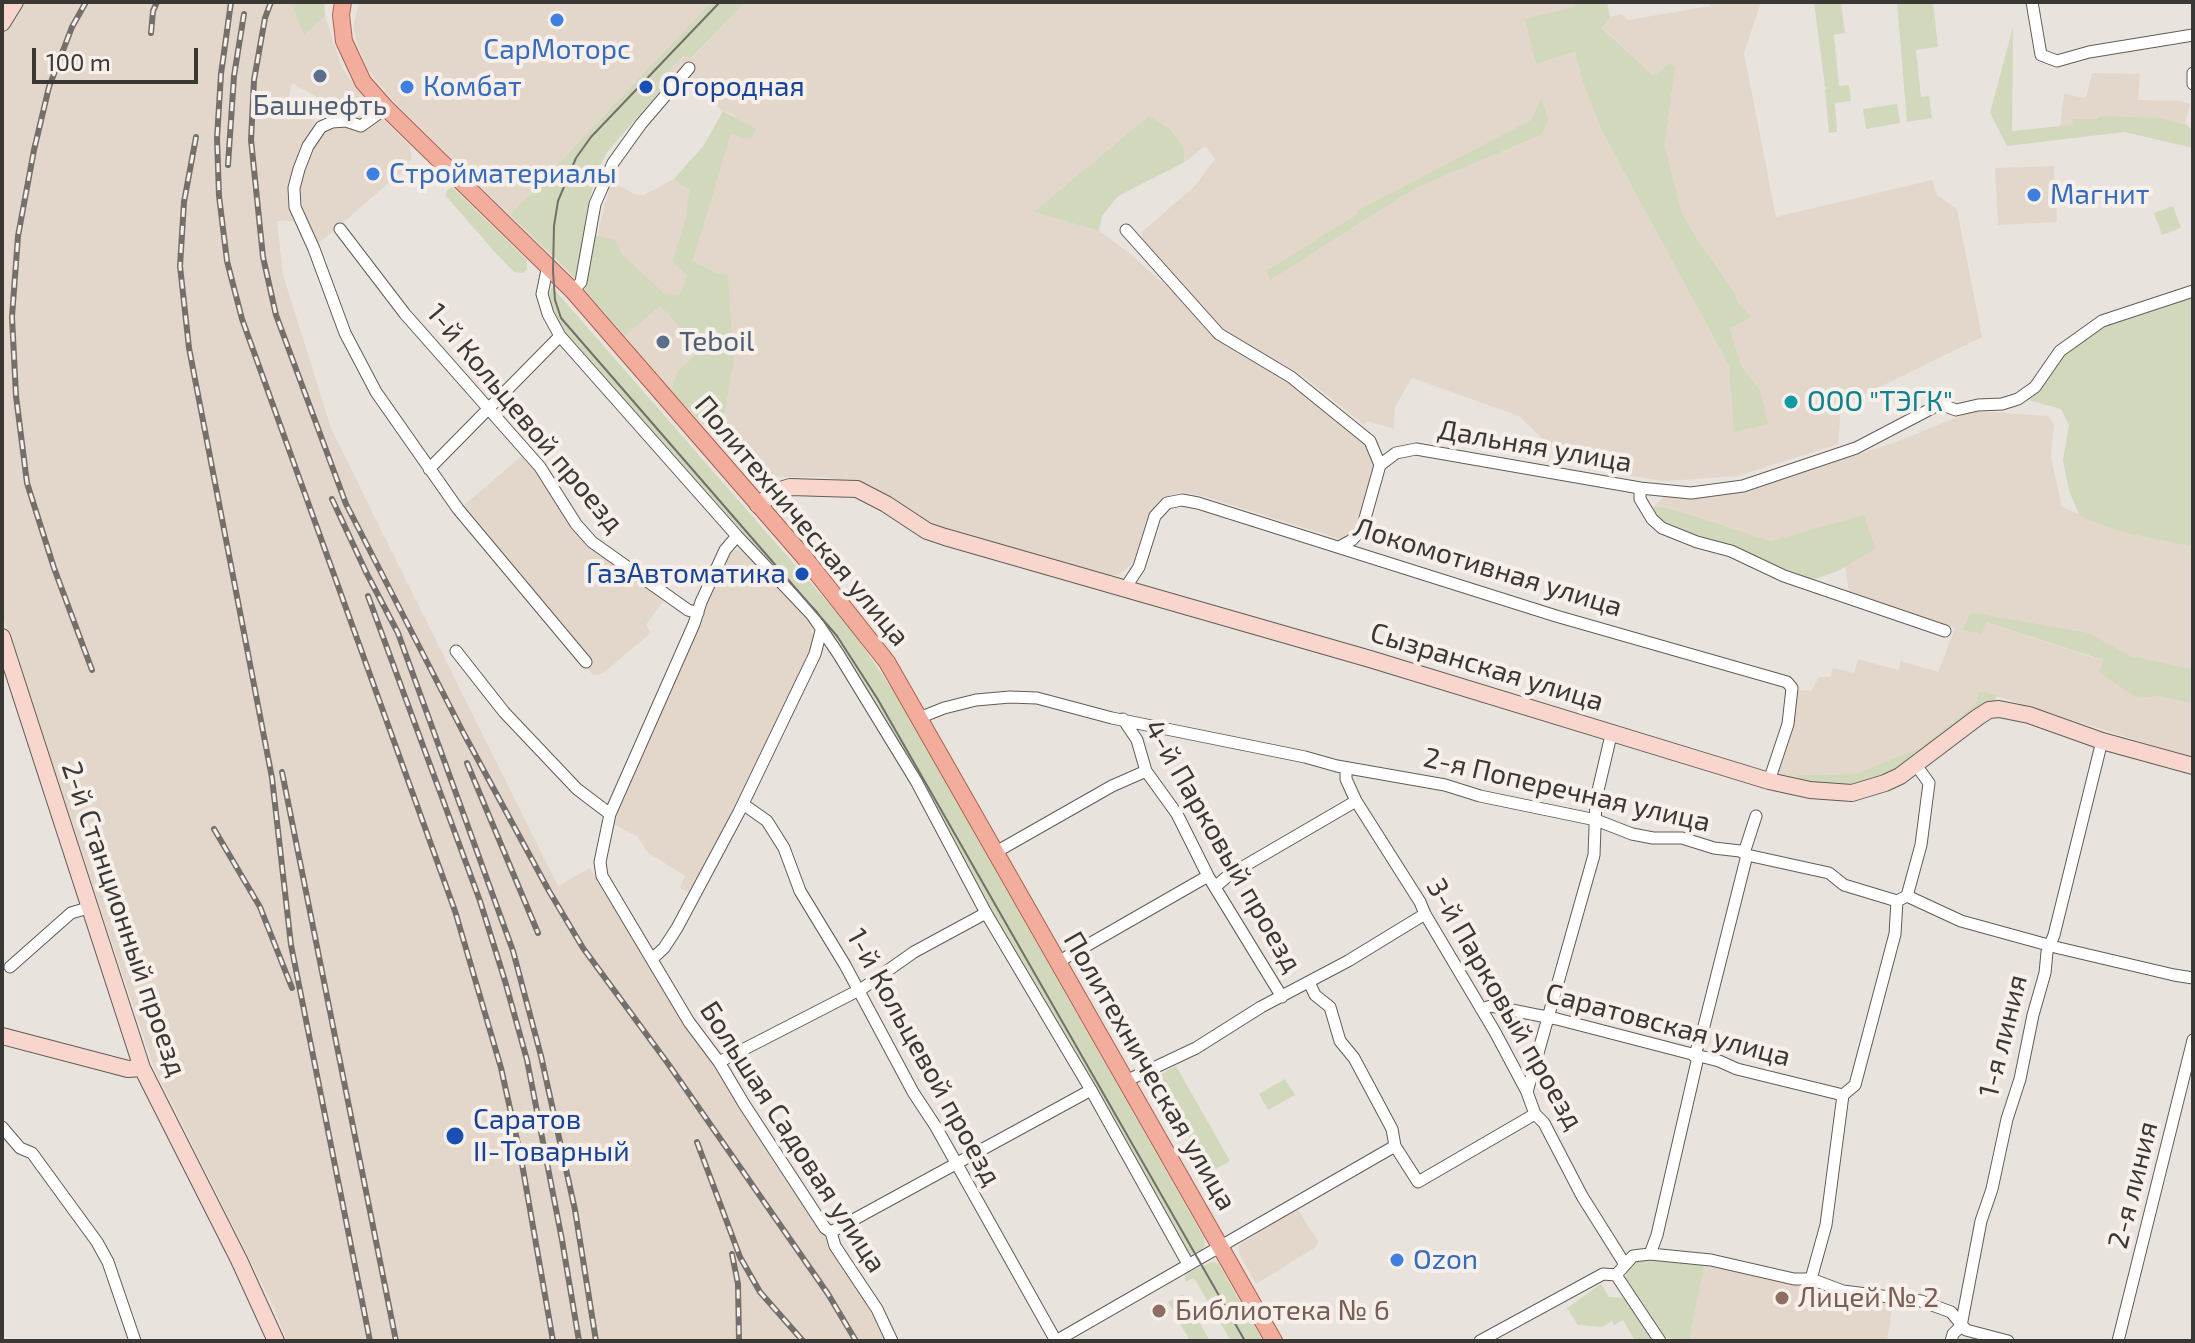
<!DOCTYPE html>
<html>
<head>
<meta charset="utf-8">
<style>
  body { margin:0 }
  #map { position:relative; width:2195px; height:1343px; overflow:hidden; background:#e9e3dd; font-family:"Exo 2",sans-serif }
  canvas { display:block }
  .frame { position:absolute; inset:0; border:4px solid #3a3835; pointer-events:none }
  .scale { position:absolute; left:32px; top:48px; width:166px; height:36px; box-sizing:border-box; border:4px solid #3a3835; border-top:0; padding-left:10px; font-size:24px; line-height:28px; white-space:nowrap; color:#3a3835; -webkit-text-stroke:6px #f7f0ea; paint-order:stroke }
</style>
</head>
<body>
<div id="map">
<canvas width="2195" height="1343"></canvas>
<div class="frame"></div>
<div class="scale">100 m</div>
</div>
<script>
const c = document.querySelector('canvas').getContext('2d');
c.lineJoin = 'round';
function paint(path, color) { c.fillStyle = color; c.fill(path, 'evenodd'); }
const toPath = rows => new Path2D(rows.map(r => 'M' + r).join(''));
function strokePath(path, color, width, dash) { c.strokeStyle = color; c.lineWidth = width; c.lineCap = dash ? 'butt' : 'round'; c.setLineDash(dash || []); c.stroke(path); }
function drawText(font, color, halo, rows, align = 'center') {
  c.font = font + ' "Exo 2",sans-serif'; c.lineWidth = 8; c.setLineDash([]); c.textBaseline = 'middle'; c.strokeStyle = halo; c.fillStyle = color; for (const [text, x, y, turn = 0] of rows) {
    c.save(); c.translate(x, y); c.rotate((+turn || 0) * Math.PI / 180); c.textAlign = isNaN(turn) ? turn : align; if (halo) c.strokeText(text, 0, 0); c.fillText(text, 0, 0); c.restore();
  }
}
const built = toPath([
  [23,2,290,2,304,35,325,16,342,68,373,110,372,115,362,122,292,83,288,103,310,111,315,117,314,125,295,169,300,221,277,221,283,275,332,431,558,886,590,868,687,1024,827,1236,887,1341,287,1341,274,1308,154,1068,2,614,2,35],
  [359,2,711,2,510,215,394,102,367,69,355,38,354,23],
  [745,2,1571,2,1574,7,1536,64,1575,52,1583,83,1602,131,1729,366,1735,432,1760,390,1742,367,1730,329,1752,317,1738,303,1735,293,1695,236,1682,213,1665,146,1675,67,1654,76,1602,27,1610,17,1622,14,1628,20,1710,6,1711,2,1761,2,1744,53,1776,217,1932,180,1937,195,1957,209,1982,337,1841,406,1838,444,1738,476,1667,481,1623,475,1554,450,1519,416,1412,378,1395,407,1394,429,1367,421,1364,425,1299,373,1238,341,1218,325,1141,238,1143,231,1195,186,1215,159,1205,146,1185,162,1183,146,1170,129,1149,117,1035,212,1099,231,1128,252,1241,352,1286,380,1364,441,1374,468,1357,528,1348,536,1340,539,1203,496,1181,492,1159,500,1153,509,1138,554,1132,564,1119,574,1105,577,930,526,858,483,824,477,777,477,710,432,720,426,725,413,734,360,728,276,717,273,693,261,736,116,723,111,685,80,661,90,656,84,685,54,692,58],
  [1541,99,1541,135,1416,188,1318,250,1268,269,1359,214,1358,211,1532,120],
  [2092,73,2140,74,2138,100,2181,101,2190,104,2185,124,2159,118,2074,119,2072,125,2060,127,2064,94,2086,98],
  [382,118,410,146,412,158,405,169,318,244,297,207,302,170,310,148,326,130,334,126],
  [2054,166,2057,222,1998,225,1995,168],
  [674,179,689,189,687,218,672,262,687,274,679,296,664,293,621,253,597,236,611,181,634,194,644,195],
  [660,306,701,349,677,372,671,390,625,336],
  [1973,411,2048,416,2054,424,2051,457,2062,507,2121,532,2193,547,2193,669,2131,656,2089,633,1985,622,2104,661,2137,698,2160,696,2193,704,2193,758,1980,691,1975,705,1918,749,1881,765,1856,774,1799,775,1796,780,1782,777,1778,772,1792,720,1796,694,1799,690,1811,691,1819,677,1830,677,1833,668,1854,673,1858,659,1898,670,1901,661,1938,672,1955,628,1849,593,1845,566,1862,554,1785,539,1771,541,1692,515,1662,507,1653,507,1665,496,1696,498,1747,491,1893,443],
  [525,453,573,525,665,598,646,625,651,633,602,674,593,675,461,508],
  [735,550,747,551,808,618,814,639,811,651,692,894,680,888,685,876,647,852,637,836,613,824,699,625,706,604,729,555],
  [1297,1208,1318,1241,1316,1247,1256,1284,1239,1254,1239,1245],
  [1705,1263,1893,1302,1887,1341,1689,1341]
]);
const green = toPath([
  [290,2,324,2,325,16,304,35],
  [711,2,745,2,691,58,684,55,656,84,661,90,607,152,597,172,588,205,584,233,616,240,621,253,664,293,679,295,687,275,672,262,686,218,689,190,674,179,704,145,723,111,756,129,751,139,731,134,693,261,717,273,728,275,734,360,725,413,720,426,710,432,671,390,677,372,701,349,660,306,625,336,568,271,510,215],
  [1571,2,1607,2,1610,17,1602,28,1654,76,1670,63,1675,67,1665,146,1682,213,1695,236,1735,293,1738,303,1752,317,1730,329,1742,367,1760,390,1768,424,1734,432,1729,366,1602,131,1583,83,1575,52,1536,64,1525,19,1574,7],
  [1814,2,1841,2,1845,33,1834,35,1839,86,1849,85,1851,101,1835,103,1837,132,1829,133,1825,89,1828,88,1825,87],
  [1897,2,1933,2,1938,47,1916,50,1921,97,1929,96,1932,118,1907,122],
  [2013,27,2012,131,2072,125,2073,119,2097,119,2100,116,2159,118,2185,124,2193,130,2193,148,2125,132,2007,146,1990,113],
  [1542,97,1548,120,1541,135,1416,188,1270,280,1267,270,1358,214,1357,211,1531,120],
  [1897,104,1900,123,1866,129,1863,109],
  [1149,116,1170,129,1183,146,1185,162,1118,196,1102,216,1099,231,1034,212],
  [452,187,527,260,527,269,523,273,514,272,493,250,446,196,446,191],
  [2173,206,2181,228,2162,235,2154,213],
  [552,287,850,628,892,689,1204,1238,1205,1245,1202,1250,1187,1256,1037,993,1029,973,991,913,937,811,813,612,562,330,548,297],
  [2193,294,2193,547,2121,532,2080,516,2069,491,2063,460,2069,425,2061,409,2025,399,2062,354,2094,330],
  [1653,507,1662,507,1692,515,1771,541,1864,515,1875,549,1838,571,1812,580,1664,525,1652,513],
  [1974,613,2089,633,2131,656,2193,669,2193,704,2160,696,2137,698,2100,673,2103,660,1986,622,1982,634,1963,630,1969,614],
  [1980,691,1997,695,1994,704,1898,772,1851,786,1811,785,1796,780,1798,775,1856,774,1918,749,1975,705],
  [1176,1066,1230,1161,1210,1172,1154,1078],
  [1285,1079,1295,1095,1268,1110,1259,1094],
  [1650,1257,1705,1263,1689,1341,1662,1337,1626,1280,1626,1270,1637,1261],
  [1212,1262,1218,1263,1263,1341,1231,1341,1194,1278,1185,1282,1185,1274],
  [1601,1284,1609,1297,1625,1298,1651,1341,1635,1341,1623,1320,1614,1325,1612,1321,1602,1327,1578,1325,1567,1308],
  [1183,1294,1210,1341,1190,1341,1168,1302]
]);
const street = toPath([
  [2032,2,2041,55,2057,61,2089,52,2193,35],
  [2193,73,2193,84],
  [386,108,361,126,346,121,332,122,321,127,308,146,299,169,294,188,295,207,314,249,345,333,376,392,458,509,586,662],
  [340,229,405,314,540,467,576,524,592,542,688,610,698,613],
  [1126,230,1219,334,1291,377,1370,441,1380,465],
  [548,265,542,294,548,314,560,336,737,536,812,615,839,655,916,781,986,913,1091,1090,1188,1264],
  [573,291,581,282,595,204,613,163,641,124,689,68],
  [1380,465,1396,453,1416,449,1640,488,1691,493,1743,486,1856,448,1940,404,1956,410,1978,405,2002,404,2018,399,2035,387,2060,351,2102,321,2193,291],
  [429,469,560,336],
  [1640,488,1640,499,1652,519,1662,528,1697,542,1731,551,1784,576,1945,631],
  [737,536,725,550,701,602,694,624,610,814,600,862,602,876,689,1022,719,1062,744,1104,825,1228,831,1232,835,1246,877,1309,892,1341],
  [1341,546,1352,540,1362,529,1380,465],
  [1124,590,1139,567,1155,516,1167,503,1182,500,1198,503,1556,616,1787,682,1792,688,1788,724,1769,781],
  [456,651,504,712,577,789,610,814],
  [919,718,944,708,976,700,1010,697,1037,698,1112,718,1305,757,1337,766,1445,785,1480,796,1596,820,1632,834,1653,838,1682,838,1714,848,1740,851,1747,855,1829,873,1844,885,1897,901,1907,896,1961,921,2059,948,2174,975,2193,978],
  [1123,719,1137,740,1146,771,1177,814,1208,876,1282,997],
  [1346,768,1346,779,1356,801,1420,902,1425,914,1495,1032,1527,1092,1535,1114,1544,1123,1582,1196,1624,1263],
  [743,804,767,821,784,848,800,891,845,965,913,1092,936,1127,1056,1341],
  [996,852,1112,786,1146,771],
  [1744,853,1756,816],
  [1215,887,1229,875,1356,801],
  [1907,896,1921,845,1929,783,1916,765],
  [652,959,664,948,677,928,739,812,815,654,821,631],
  [1058,962,1208,876],
  [10,967,71,913,91,907],
  [1309,982,1315,995,1330,1007,1340,1041,1354,1058,1392,1129,1395,1146,1418,1182,1535,1114],
  [1481,1009,1491,1006,1557,1019,1719,1061,1737,1069,1843,1095],
  [1694,1056,1701,1038,1747,855],
  [719,1062,863,988,914,952,986,913],
  [1126,1081,1196,1048,1261,1007,1348,961,1425,914],
  [1527,1092,1594,855,1596,799,1612,731],
  [2,1127,20,1148,32,1153,97,1242,108,1262,135,1341],
  [831,1232,1091,1090],
  [1650,1254,1657,1235,1698,1057],
  [1616,1275,1633,1256,1650,1254,1711,1260,1794,1279,1811,1279,1843,1291,1921,1301,1951,1312,1966,1330,2008,1341],
  [1616,1275,1660,1341],
  [1811,1279,1826,1225,1843,1095,1855,1085,1895,934,1897,901],
  [1056,1341,1395,1146],
  [1480,1341,1603,1274,1616,1275],
  [1951,1341,1953,1334,1961,1326,1981,1221,1992,1189,2007,1119,2020,1079,2033,1015,2045,973,2047,952,2054,935,2102,741],
  [2118,1341,2193,1040]
]);
const secondary = toPath([
  [2,23,15,2],
  [758,505,777,491,790,487,857,489,886,504,927,531,945,537,1370,659,1769,781,1810,790,1852,793,1885,783,1900,776,1978,717,1989,710,1999,709,2029,715,2102,741,2193,766],
  [2,637,142,1068,239,1260,276,1341],
  [2,1036,128,1069,142,1068]
]);
const primary = toPath([
  [343,2,341,15,344,41,363,82,386,108,573,291,804,557,887,662,1274,1341]
]);
const tram = toPath([
  [720,2,591,137,576,158,558,201,554,226,553,271,555,300,561,318,837,636,877,698,1245,1341]
]);
const rail = toPath([
  [86,2,72,27,49,87,34,150,18,236,12,317,16,396,27,483,54,568,92,670],
  [231,2,221,74,217,138,219,196,227,261,242,319,455,911,501,1068,521,1158,553,1341],
  [271,2,265,18,254,80,251,140,263,257,276,315,346,504,464,734,549,891,583,948,669,1065,828,1294,856,1341],
  [151,33,153,11,157,2],
  [196,137,184,202,180,266,189,348,272,778,291,945,370,1341],
  [228,165,234,76,244,14],
  [332,499,366,572,398,633,513,951,541,1056,575,1210,596,1341],
  [368,596,480,901,505,981,527,1060,562,1240,579,1341],
  [467,763,538,933],
  [282,772,396,1341],
  [214,829,260,907,292,988],
  [697,1142,740,1257,760,1292,803,1341],
  [732,1254,738,1284,739,1341]
]);
const markers = [
  [557,20,8,"#3f7fe0"],
  [320,76,8,"#5c6f8a"],
  [407,87,8,"#3f7fe0"],
  [646,87,8,"#1a4fb4"],
  [373,174,8,"#3f7fe0"],
  [2034,195,8,"#3f7fe0"],
  [663,342,8,"#5c6f8a"],
  [1791,402,8,"#0f9aa8"],
  [802,574,8,"#1a4fb4"],
  [455,1136,10,"#1a4fb4"],
  [1397,1260,8,"#3f7fe0"],
  [1782,1298,8,"#8d6e63"],
  [1159,1311,8,"#8d6e63"]
];
const shopNames = [
  ["СарМоторс",557,50,"center"],
  ["Комбат",423,87],
  ["Стройматериалы",389,174],
  ["Магнит",2050,195],
  ["Ozon",1413,1260]
];
const transitNames = [
  ["Огородная",662,87],
  ["ГазАвтоматика",786,574,"right"],
  ["Саратов",473,1120],
  ["II-Товарный",473,1152]
];
const serviceNames = [
  ["Башнефть",320,106],
  ["Teboil",679,342,"left"]
];
const cultureNames = [
  ["ООО \"ТЭГК\"",1807,402]
];
const streetNames = [
  ["1-й Кольцевой проезд",525,418,50],
  ["Дальняя улица",1535,446,10],
  ["Политехническая улица",802,521,50],
  ["Локомотивная улица",1488,567,17],
  ["Сызранская улица",1487,667,17],
  ["2-я Поперечная улица",1567,790,13],
  ["4-й Парковый проезд",1223,846,60],
  ["2-й Станционный проезд",124,919,71],
  ["3-й Парковый проезд",1505,1004,60],
  ["Саратовская улица",1668,1025,15],
  ["1-я линия",2003,1036,-76],
  ["1-й Кольцевой проезд",924,1057,61],
  ["Политехническая улица",1150,1071,60],
  ["Большая Садовая улица",793,1137,57],
  ["2-я линия",2133,1185,-76]
];
const educationNames = [
  ["Лицей № 2",1798,1298],
  ["Библиотека № 6",1175,1311]
];
paint(built, '#e3d7cb');
paint(green, '#d1d8bb');
strokePath(street, '#615c57', 13);
strokePath(secondary, '#615c57', 18);
strokePath(primary, '#ac614e', 18);
strokePath(street, '#fff', 11);
strokePath(secondary, '#f8d6ce', 16);
strokePath(primary, '#f2ad9d', 16);
strokePath(tram, '#73706c', 2);
strokePath(rail, '#73706c', 6);
strokePath(rail, '#f7f0ea', 3, [9]);
for (const [x, y, r, color] of markers) { const dot = new Path2D(); dot.arc(x, y, r, 0, 2 * Math.PI); c.fillStyle = color; c.fill(dot); strokePath(dot, '#f7f0ea', 3); }
drawText('28px', '#366cbe', '#f7f0ea', shopNames, 'left');
drawText('28px', '#164399', '#f7f0ea', transitNames, 'left');
drawText('28px', '#4e5e75', '#f7f0ea', serviceNames);
drawText('28px', '#0d838f', '#f7f0ea', cultureNames, 'left');
drawText('28px', '#3a3835', '#f7f0ea', streetNames);
drawText('28px', '#785e54', '#f7f0ea', educationNames, 'left');
</script>
</body>
</html>
